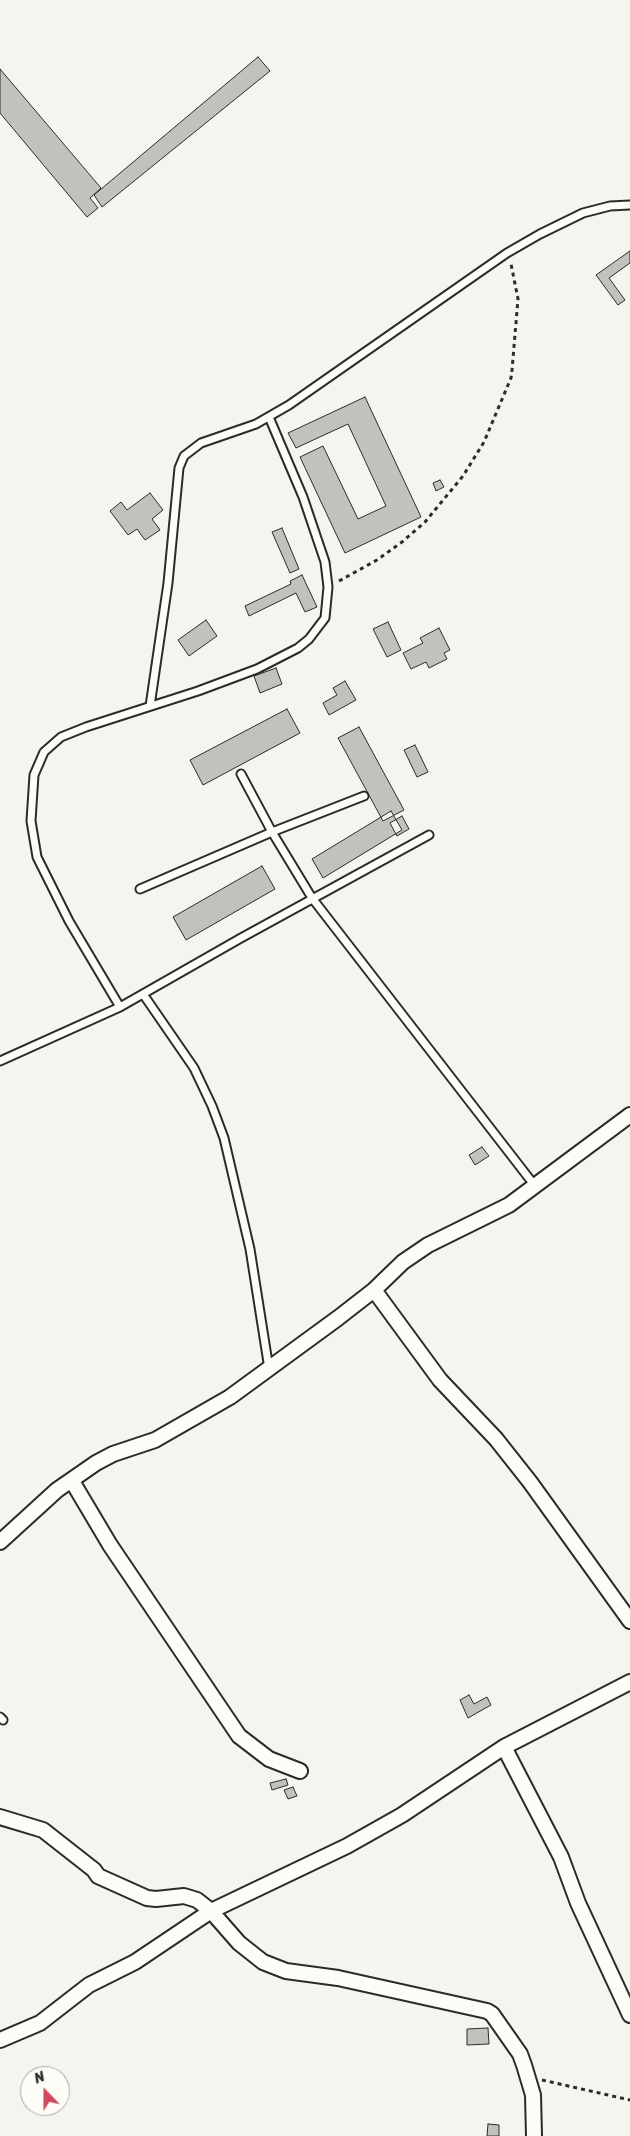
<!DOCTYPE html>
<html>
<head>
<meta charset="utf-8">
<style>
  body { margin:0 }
  #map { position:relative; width:630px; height:2136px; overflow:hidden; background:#f5f4ef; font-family:Sriracha,sans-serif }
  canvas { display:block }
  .north { position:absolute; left:20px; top:2066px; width:50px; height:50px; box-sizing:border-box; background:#fdfcf7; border:1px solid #a9a8a5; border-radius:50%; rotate:338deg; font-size:14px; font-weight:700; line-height:20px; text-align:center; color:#2b2b2b }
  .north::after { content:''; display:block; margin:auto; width:18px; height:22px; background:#d1495b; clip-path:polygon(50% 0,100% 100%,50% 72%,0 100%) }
</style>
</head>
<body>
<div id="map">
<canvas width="630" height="2136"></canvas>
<div class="north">N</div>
</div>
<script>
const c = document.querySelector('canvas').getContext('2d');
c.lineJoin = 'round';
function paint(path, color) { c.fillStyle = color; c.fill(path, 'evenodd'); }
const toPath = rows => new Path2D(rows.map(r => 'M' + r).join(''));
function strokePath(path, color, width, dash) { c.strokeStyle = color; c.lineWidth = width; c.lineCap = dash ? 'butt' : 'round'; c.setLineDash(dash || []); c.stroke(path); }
const building = toPath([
  [258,57,270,71,102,207,94,195,258,57],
  [0,69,101,188,90,198,98,208,87,217,0,113,0,69],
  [630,251,630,263,609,278,625,300,618,305,596,275,630,251],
  [365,397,421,517,345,553,300,457,323,446,358,519,386,506,348,424,296,448,288,433,365,397],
  [440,480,444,487,436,491,433,483,440,480],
  [150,493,163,510,152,519,160,530,145,540,137,529,128,535,110,511,121,502,127,510,150,493],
  [282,528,299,569,290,573,272,532,282,528],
  [302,575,317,607,305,612,296,593,249,616,245,606,291,584,290,581,302,575],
  [206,620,217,636,189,656,178,640,206,620],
  [388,622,401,650,387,657,373,629,388,622],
  [439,628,450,650,444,653,447,659,429,668,426,662,411,669,403,653,423,643,420,638,439,628],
  [276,668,282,684,260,693,254,676,276,668],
  [345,681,356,700,329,715,323,703,337,695,333,688,345,681],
  [287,709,300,733,203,785,190,760,287,709],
  [359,727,404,810,383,821,338,738,359,727],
  [415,745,428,772,417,777,404,750,415,745],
  [391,811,402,830,323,878,312,859,391,811],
  [402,816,409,829,397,836,390,823,402,816],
  [262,866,275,889,186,940,173,917,262,866],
  [482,1147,489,1156,475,1165,469,1155,482,1147],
  [469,1695,474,1704,487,1697,491,1705,468,1718,460,1700,469,1695],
  [286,1779,288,1785,272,1790,270,1783,286,1779],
  [293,1787,297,1796,288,1799,284,1790,293,1787],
  [488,2028,489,2044,467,2045,467,2029,488,2028],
  [488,2124,499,2125,499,2136,487,2136,488,2124]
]);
const path = toPath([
  [339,581,377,560,402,542,425,522,463,476,484,442,511,378,512,370,518,299,511,264],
  [542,2080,630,2100]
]);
const service = toPath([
  [150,706,168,583,179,468,184,456,201,443,256,424,289,405,507,253,540,234,583,213,610,206,630,205],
  [241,774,272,832,312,898,535,1186],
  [140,889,272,832,364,796],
  [143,994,194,1068,212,1106,224,1138,250,1249,269,1369],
  [120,1007,69,921,37,857,31,821,34,775,44,752,61,737,86,727,198,691,257,669,298,648,309,639,325,618,328,587,325,562,303,497,269,417],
  [0,1061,120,1007,241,938,429,835],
  [0,1717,3,1720]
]);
const minor = toPath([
  [374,1290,440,1380,496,1439,530,1482,630,1621],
  [72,1481,110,1545,239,1736,269,1759,300,1771],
  [0,1542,57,1490,96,1463,113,1454,155,1440,230,1397,338,1318,374,1290,403,1262,428,1245,509,1205,630,1115],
  [504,1747,561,1857,578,1903,630,2015],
  [0,1817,43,1830,94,1870,98,1876,147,1898,156,1899,184,1896,197,1900,211,1911,239,1943,263,1962,286,1971,338,1978,487,2011,492,2014,520,2054,524,2065,533,2095,534,2136],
  [0,2040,40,2023,89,1985,135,1962,211,1911,347,1846,402,1815,504,1747,630,1682]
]);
paint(building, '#c2c1be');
strokePath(building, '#2b2b2b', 1);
strokePath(service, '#2b2b2b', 11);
strokePath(minor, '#2b2b2b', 18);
strokePath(path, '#2b2b2b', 3, [4, 4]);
strokePath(service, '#fdfcf7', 7);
strokePath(minor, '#fdfcf7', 14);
</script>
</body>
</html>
